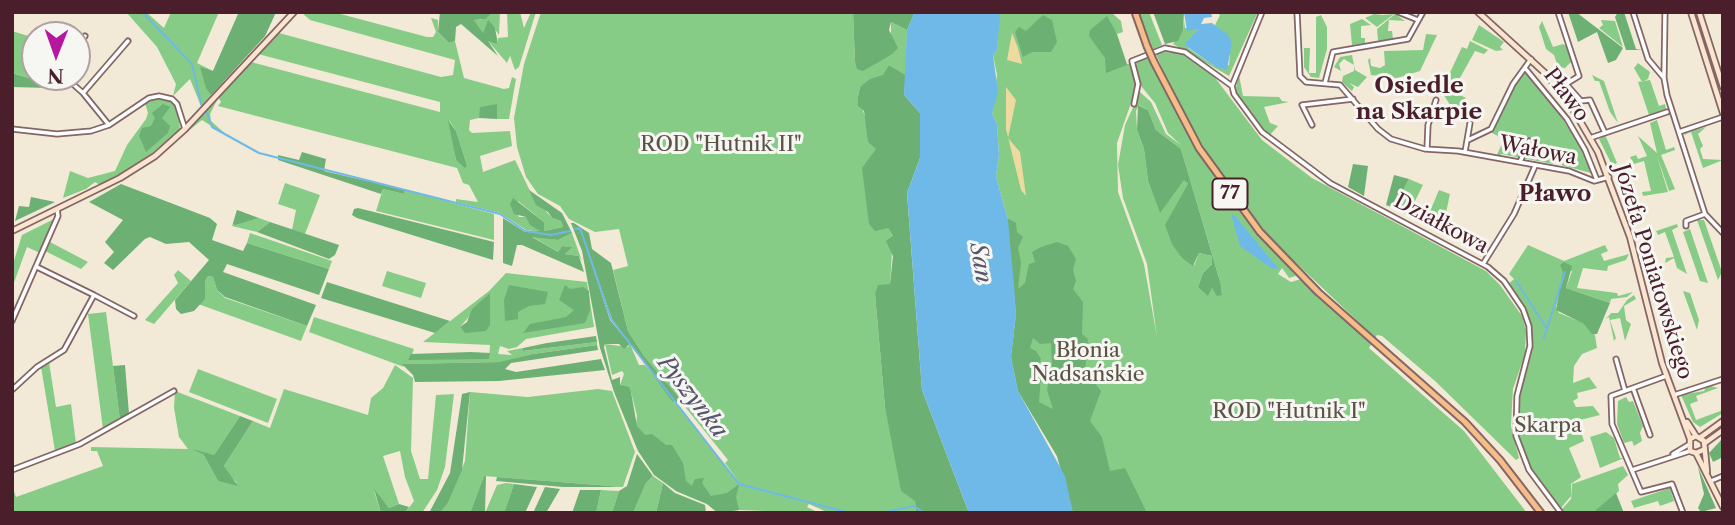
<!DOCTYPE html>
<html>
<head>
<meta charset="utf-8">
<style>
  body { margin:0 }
  #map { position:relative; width:1735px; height:525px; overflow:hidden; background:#f2ead7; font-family:"Libre Caslon Text",serif }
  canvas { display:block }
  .frame { position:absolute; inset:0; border:14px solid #4a1f2b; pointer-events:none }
  .north { position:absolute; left:21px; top:21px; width:70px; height:70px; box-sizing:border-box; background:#f6f6f2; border:2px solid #b1a0a2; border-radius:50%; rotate:181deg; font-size:19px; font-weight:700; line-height:28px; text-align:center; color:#4a1f2b }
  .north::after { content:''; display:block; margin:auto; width:24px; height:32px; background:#b5179e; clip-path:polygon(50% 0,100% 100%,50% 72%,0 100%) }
</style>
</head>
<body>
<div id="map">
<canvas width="1735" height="525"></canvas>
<div class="frame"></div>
<div class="north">N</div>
</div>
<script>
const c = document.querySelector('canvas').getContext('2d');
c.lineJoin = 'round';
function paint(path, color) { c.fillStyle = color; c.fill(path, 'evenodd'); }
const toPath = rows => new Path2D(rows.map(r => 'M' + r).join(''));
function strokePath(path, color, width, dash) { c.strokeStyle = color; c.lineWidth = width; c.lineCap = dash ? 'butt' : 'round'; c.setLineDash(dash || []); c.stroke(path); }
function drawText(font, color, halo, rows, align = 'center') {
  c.font = font + ' "Libre Caslon Text",serif'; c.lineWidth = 6; c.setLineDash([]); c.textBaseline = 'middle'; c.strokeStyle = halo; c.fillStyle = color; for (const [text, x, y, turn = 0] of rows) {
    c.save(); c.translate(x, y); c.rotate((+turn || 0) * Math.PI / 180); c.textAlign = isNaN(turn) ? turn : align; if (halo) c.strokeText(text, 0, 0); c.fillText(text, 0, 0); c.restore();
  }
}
const green = toPath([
  [126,12,146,12,164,28,171,12,219,12,197,63,213,71,239,12,276,12,265,36,201,106,190,79,173,96,176,84,157,47],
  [301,12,333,12,427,37,433,37,436,32,431,18,438,20,438,32,449,43,455,41,464,78,504,89,509,88,512,77,516,79,509,119,497,119,497,104,481,113,479,118,470,120,469,130,472,133,510,131,512,146,480,156,483,172,515,160,532,195,552,218,561,221,563,227,544,231,544,222,518,201,514,207,519,217,526,217,541,232,526,230,500,213,456,202,456,199,478,202,469,185,463,183,457,168,218,106,221,102,218,97,251,62,440,112,440,102,258,54,279,33,441,77,453,75,455,60,310,20],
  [449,120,456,131,467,165,456,160],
  [492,12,500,12,499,35,488,19,483,34,474,20,481,20],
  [507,12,520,12,524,28,531,12,536,12,519,67,515,70,510,56,507,63,488,41,488,38,498,44,498,38,508,37],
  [541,12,853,12,855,61,867,67,891,55,891,22,907,30,906,75,889,65,884,75,860,87,858,96,876,149,888,228,893,236,890,285,875,294,885,407,915,501,916,513,829,513,809,504,807,507,819,513,739,510,718,513,707,504,676,491,635,435,637,416,631,392,620,385,624,374,622,371,612,375,605,344,628,347,630,344,639,365,645,365,739,482,725,463,728,460,644,356,628,331,613,270,628,266,619,229,595,232,569,219,560,206,538,194,526,177,517,147,514,118,524,64],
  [999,12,1111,12,1121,21,1123,32,1117,34,1127,64,1131,63,1136,89,1117,143,1118,192,1144,264,1157,337,1147,264,1123,198,1118,165,1125,125,1140,92,1151,102,1166,134,1181,145,1168,133,1155,103,1141,86,1136,62,1148,58,1189,136,1212,173,1236,207,1296,276,1289,278,1282,268,1278,274,1291,282,1301,279,1367,339,1371,334,1271,239,1224,179,1178,106,1156,54,1164,52,1181,53,1213,75,1262,140,1312,178,1486,271,1500,285,1522,316,1526,330,1525,354,1513,389,1512,406,1511,426,1519,458,1516,460,1435,381,1382,336,1377,335,1369,348,1464,431,1527,513,1073,513,1057,456,1018,391,1011,357,1016,315,1014,285,1008,220,996,176,999,155,997,124,992,113,997,75,993,55,997,50],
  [1139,105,1148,110,1156,130,1181,149,1221,285,1222,295,1212,288,1210,290,1198,287,1203,273,1212,264,1212,256,1199,253,1194,266,1188,184,1184,179,1160,212,1148,181,1144,149,1137,130,1136,111],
  [1139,12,1149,12,1162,45,1153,49],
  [1215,12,1258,12,1229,76,1173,44,1183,30,1184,20,1185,28,1199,28,1187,41,1188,48,1216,67,1229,65,1230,55,1215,25,1220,15],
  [1693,12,1697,12,1723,100,1705,51],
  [1374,14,1383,15,1394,14,1377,27,1365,18],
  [1395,14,1405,21,1389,20,1388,31,1392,31,1393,39,1378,41,1377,29],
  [1321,15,1327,27,1327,49,1319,78,1311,77,1304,67,1304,48,1310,48,1309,73,1316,73,1316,17],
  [1362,19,1371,25,1361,26,1361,38,1365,38,1365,43,1352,45,1350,24],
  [1601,20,1615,21,1623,47,1599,28,1603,25],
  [1542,21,1553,47,1563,44,1566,46,1572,61,1565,68,1558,67,1554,55,1546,49,1539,27],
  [1479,25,1504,42,1500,47,1503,50,1496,51,1472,40],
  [12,31,35,38,35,77,56,77,51,84,12,73],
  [1426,34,1437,35,1420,71,1397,78,1371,75,1368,60,1370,58,1371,66,1380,68,1385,65,1384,51,1423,50],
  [1470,41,1488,50,1484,54,1475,51,1456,85,1463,89,1460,95,1466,98,1459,108,1450,105,1442,92,1444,78,1447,79,1462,47,1467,49],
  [1352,55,1355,70,1367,77,1358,87,1349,83,1354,87,1352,91,1342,82,1343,76,1354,71,1354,65,1344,59,1339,64,1341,71,1334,67,1340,57],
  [1638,63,1650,72,1648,79,1642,82,1634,68],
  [1525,72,1556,109,1579,144,1591,173,1561,165,1564,158,1558,155,1553,164,1501,154,1499,159,1496,157,1504,139,1490,132,1518,79],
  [1239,75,1243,96,1279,97,1282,101,1289,102,1264,107,1270,123,1278,126,1269,136,1235,92],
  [1592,75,1604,81,1618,123,1610,112,1599,81,1595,81],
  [1650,80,1659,106,1665,104,1666,109,1649,115,1638,82],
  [161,97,174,102,177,106,180,129,151,154,112,180,100,185,95,182,86,189,63,198,70,171,88,178,115,171,127,145,146,119,148,113,145,103],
  [217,100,210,114,211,121,230,138,202,120,182,136],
  [1657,120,1666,150,1674,147,1675,150,1661,155,1675,189,1669,191,1657,156,1668,192,1643,196,1642,192,1651,191,1644,161,1634,164,1630,157,1636,155,1638,159,1647,156,1638,136,1657,153,1650,123],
  [1706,127,1698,134,1703,146,1700,149,1703,159,1723,160,1703,168,1691,132,1684,135,1685,133],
  [1605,136,1607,139,1617,163,1612,165,1599,139],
  [1409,179,1423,185,1408,215,1394,208],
  [285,183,320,195,305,234,292,230,296,210,278,204],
  [383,189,404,194,405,190,494,214,494,240,376,211],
  [1439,190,1450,194,1442,232,1425,223],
  [237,210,270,222,257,232,232,226],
  [56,218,42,254,27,247,12,288,12,267,22,235],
  [1697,220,1704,220,1722,272,1718,280],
  [1677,224,1678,227,1672,230,1687,274,1677,268,1674,258,1665,263,1666,258,1674,257,1665,232,1658,235,1656,231],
  [1690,229,1708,283,1700,281,1683,232],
  [250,233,332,261,329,269,247,243],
  [572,233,582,261,579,256,565,254,571,247,562,246,558,252,531,236,558,240],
  [50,242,88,262,81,269,45,251],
  [1528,245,1564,261,1605,245,1608,251,1601,254,1604,261,1629,254,1626,260,1608,266,1607,271,1583,268,1577,288,1617,293,1618,296,1633,292,1627,297,1611,299,1610,303,1566,288,1572,271,1565,272,1556,307,1559,313,1588,325,1595,335,1597,348,1582,354,1574,366,1573,383,1589,377,1597,388,1577,393,1578,398,1573,401,1576,407,1593,406,1600,415,1580,420,1582,424,1579,426,1584,441,1569,448,1581,477,1571,484,1571,496,1561,508,1532,471,1518,436,1519,397,1531,356,1532,338,1527,312,1508,284,1514,279,1509,274],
  [178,270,191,281,154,324,145,320,178,283,174,275],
  [387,271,426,283,421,298,382,286],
  [506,273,587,282,594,327,526,339,517,347,509,349,500,346,498,354,512,355,507,351,523,348,524,351,597,342,597,345,533,354,504,362,403,364,404,367,309,332,314,317,414,349,411,357,489,359,490,345,423,342,489,291],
  [489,294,473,331,465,332,460,327],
  [208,276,213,277,217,290,225,298,307,326,301,341,198,304,205,299,205,281],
  [1683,291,1690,293,1699,320,1697,330],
  [1634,295,1636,299,1624,306,1626,320,1631,324,1625,341,1620,318,1610,320,1616,338,1614,341,1609,317,1606,319,1611,313,1618,313,1627,300],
  [106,312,120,420,103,429,88,314],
  [49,362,56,407,71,404,76,444,55,451,41,367],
  [395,365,413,378,411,451,420,479,428,479,436,395,454,394,445,467,437,490,422,513,405,513,414,501,405,477,400,451,383,456,399,504,389,508,374,491,381,513,12,513,12,486,16,497,103,466,97,451,91,451,91,447,188,449,179,437,174,408,175,391,240,416,214,455,203,454,218,481,237,483,225,472,224,466,253,421,270,428,284,389,368,415,371,398,383,388],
  [198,369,277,399,268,423,189,392],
  [1707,385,1718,388,1696,396,1698,401,1690,404,1696,420,1723,410,1723,413,1700,427,1693,422,1681,395,1704,391],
  [598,389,612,391,635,452,623,487,484,476,470,513,440,513,448,503,465,461,470,392,528,397],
  [1626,397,1629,402,1633,401,1643,426,1640,433,1642,441,1634,446,1632,441,1624,443,1617,424,1618,401],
  [1606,432,1614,438,1620,458,1624,458,1600,468,1590,437],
  [1623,466,1628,475,1618,484,1619,491,1596,513,1564,513,1562,509,1571,499,1572,484],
  [653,476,663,483,656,513,633,513,646,483],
  [506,483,514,484,504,513,485,513,497,485],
  [1670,488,1674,501,1660,506,1658,501,1634,508,1631,501],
  [601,490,619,491,612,513,596,513]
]);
const forest = toPath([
  [239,12,276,12,265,36,211,95,206,88,200,67,213,71],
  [440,12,492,12,486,19,474,20,483,33,488,19,495,28,498,44,488,41,498,56,461,24,456,27,455,41,449,43,438,32],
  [853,12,915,12,907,30,891,22,889,30,898,48,891,55,863,71,857,69,855,61],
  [1153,12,1184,12,1183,30,1178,41,1165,44],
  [1568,12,1576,12,1623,48,1616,60,1608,63,1597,32,1578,42],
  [1618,12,1624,12,1636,49,1642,50,1626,50,1615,17],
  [1043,15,1052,20,1057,42,1051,52,1032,52,1023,57,1015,32,1019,27,1026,31],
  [1107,16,1116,32,1127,65,1106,73,1105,58,1089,36,1090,30],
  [889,65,906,75,904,95,920,113,920,158,907,193,922,390,969,513,916,513,915,501,901,491,885,407,875,294,878,285,890,284,893,256,886,241,893,236,888,228,875,231,869,224,862,168,876,149,868,142,864,111,858,106,858,96,860,87,870,79,883,75],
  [12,73,15,74,51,84,48,88,12,87],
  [163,104,170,107,162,118,170,126,168,133,146,152,139,136,142,128,151,126,155,118,152,113],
  [497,104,497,119,479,118,480,107],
  [1138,105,1148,110,1156,130,1181,149,1221,285,1222,295,1217,296,1212,288,1208,296,1198,287,1203,273,1212,264,1212,256,1199,253,1193,266,1182,258,1172,244,1165,225,1188,184,1184,180,1160,213,1148,181,1144,149,1137,130],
  [448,120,456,131,467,165,465,168,456,160],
  [302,152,326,159,324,171,405,190,404,194,383,189,381,194,278,160,278,155,299,160],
  [1353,164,1368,166,1364,196,1348,187],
  [1394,175,1409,179,1394,208,1386,205],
  [121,184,210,218,217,224,212,240,243,251,247,243,329,269,319,295,227,264,223,272,316,305,307,326,225,297,217,290,213,277,208,276,205,281,205,299,194,311,181,314,176,309,175,300,209,260,189,242,166,244,150,237,145,239,113,270,104,263,114,252,105,242,123,220,89,202],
  [529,190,562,213,572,233,558,240,532,237,558,252,562,246,572,247,565,254,579,256,584,272,522,245,517,245,512,266,503,263,503,218,525,232,540,231,530,225,526,217,514,214,510,204,513,198,544,222,544,231,563,227,561,221,552,218,548,212,536,205],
  [31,197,55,202,15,221,19,206,29,207],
  [358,208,494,242,493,260,357,218,352,215,354,209],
  [237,210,258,218,235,225,233,224],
  [1007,218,1016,223,1017,232,1023,237,1018,248,1021,263,1018,289,1025,283,1029,264,1035,262,1032,252,1041,247,1057,242,1068,246,1076,259,1073,270,1076,281,1073,289,1083,302,1082,334,1088,339,1085,371,1101,391,1090,421,1102,437,1110,471,1125,468,1147,513,1073,513,1057,456,1018,391,1011,357,1016,315],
  [1033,338,1040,344,1051,343,1052,367,1047,372,1049,379,1047,390,1053,409,1039,402,1041,376,1037,371,1041,359,1036,351,1030,348],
  [270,222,339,245,335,255,329,259,257,232],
  [571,223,574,223,589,233,592,249,611,263,628,331,644,356,684,404,672,401,612,319,580,228,610,320,630,344,624,349,619,344,605,344,604,347,612,380,620,377,620,385,629,387,631,392,637,426,645,435,652,434,666,445,672,445,683,463,686,481,692,486,695,479,704,478,702,483,711,496,727,493,739,484,736,497,739,510,718,513,707,504,676,491,654,475,638,451,614,392,600,348,582,251],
  [1564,262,1572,266,1566,288,1610,303,1597,334,1592,334,1584,324,1556,310,1563,272,1560,265],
  [327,282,450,321,435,333,321,298],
  [509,285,548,292,545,304,529,306,518,312,518,319,505,321,504,300],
  [565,285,570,289,583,287,589,291,590,310,585,323,523,333,530,324,566,317,574,310,559,300],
  [490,293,490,325,486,331,465,333,460,327,467,322,472,309],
  [596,336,597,342,523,351,523,348,547,343],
  [597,345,598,350,511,363,505,369,516,372,601,359,605,370,499,381,415,382,413,375,402,364,500,362,533,354],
  [471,352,490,353,489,359,408,360,411,354],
  [125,365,129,414,120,420,113,366],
  [470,392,462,470,448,503,440,513,429,513,450,473,462,394],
  [240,416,253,421,224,466,238,486,218,481,203,454,192,449,214,455],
  [1723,438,1721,458,1713,462,1709,453],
  [637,454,653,476,646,483,633,513,612,513,619,491,627,486],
  [1698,467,1716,508,1701,512,1698,508,1704,494],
  [484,476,486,476,485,513,470,513],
  [497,477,623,487,563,487,496,481],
  [663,483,675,493,705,505,706,513,656,513],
  [514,484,537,487,525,513,504,513],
  [545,487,560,489,546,513,533,513],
  [374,489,389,508,399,504,409,507,405,513,381,513],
  [580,490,601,490,596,513,572,513],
  [1616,493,1624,513,1596,513,1596,510]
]);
const sand = toPath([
  [1012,33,1018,48,1022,64,1007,60],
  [1006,87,1016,100,1008,138,1020,152,1026,196,1021,190,1006,129]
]);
const water = toPath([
  [915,12,999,12,1000,15,997,50,993,55,998,92,992,113,997,124,999,155,996,176,1008,220,1014,285,1016,315,1011,357,1018,391,1065,476,1073,513,969,513,922,390,907,193,920,158,920,113,904,95,907,30],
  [1184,12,1211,12,1212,17,1204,18,1201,24,1212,23,1228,35,1232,42,1227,70,1216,67,1186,46,1185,43,1198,29,1187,31],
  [1231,214,1235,216,1279,269,1271,268,1240,246]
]);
const stream = toPath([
  [142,12,192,64,201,104],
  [207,113,212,127,259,153,500,214,525,231,551,235,570,231],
  [575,229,580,228,611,319,739,484,850,513],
  [1516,281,1546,327],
  [1544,338,1565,272],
  [890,511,914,506,924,513],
  [882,513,884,512]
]);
const street = toPath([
  [1262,12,1232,86,1234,94,1262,132,1330,183,1488,267,1504,281,1523,309,1529,326,1530,346,1517,396,1516,436,1529,470,1561,513],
  [1297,12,1300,76,1306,82,1340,85,1378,129,1391,139,1425,149,1458,151,1569,171,1594,181,1609,177],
  [1398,12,1418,20],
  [1633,12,1648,59,1664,78],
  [1665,12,1664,78,1667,95,1705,214,1723,233],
  [77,48,85,36],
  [1525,68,1567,119,1585,150,1597,180],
  [65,77,83,93,109,125],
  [1325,83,1333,52,1408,39,1423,12],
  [1566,84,1581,101,1590,100,1605,133],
  [1558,89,1579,76,1558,12],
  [83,93,128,41],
  [1134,104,1138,84,1132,61,1165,48,1185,52,1232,86],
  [1312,125,1302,105,1353,99],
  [12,129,57,134,91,131,109,125,149,98,159,96,172,99,177,104,185,129],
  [1679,132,1723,117],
  [1590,138,1667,112],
  [1468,140,1491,129,1513,84,1531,59],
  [1427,149,1428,125,1436,100],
  [1465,152,1470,123],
  [1520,162,1529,141],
  [1686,226,1686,221,1705,214],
  [1483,264,1514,214,1535,166],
  [94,295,134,316],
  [12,321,58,216,57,209],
  [1616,359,1625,391],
  [1666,376,1611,396,1612,424,1641,492,1672,484,1683,513],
  [1633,388,1650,435],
  [12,390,37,367,64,350,94,295,37,267],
  [1674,395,1723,379],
  [1673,454,1688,445],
  [12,470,80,444,174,391],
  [1632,470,1690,451],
  [1711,481,1723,476]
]);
const secondary = toPath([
  [1478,12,1545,73,1573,109,1598,152,1630,237,1662,363,1690,439],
  [1691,12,1723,113],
  [1699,12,1723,87],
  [12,231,120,178,155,156,185,129,294,12],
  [1687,422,1696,436],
  [1701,437,1723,421],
  [1705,443,1723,430],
  [1703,450,1696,453,1690,451,1690,439,1696,436,1704,441,1707,472],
  [1696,453,1723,507]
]);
const primary = toPath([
  [1135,12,1147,46],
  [1154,62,1199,148,1260,232,1318,292,1465,422,1500,460,1541,513]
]);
const primaryBridge = toPath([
  [1147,46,1154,62]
]);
const shields = [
  [1230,194,35]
];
const shieldNames = [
  ["77",1230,194]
];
const streetNames = [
  ["Pławo",1566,95,53],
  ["Wałowa",1538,151,11],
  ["Działkowa",1441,224,28],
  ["Józefa Poniatowskiego",1653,272,73]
];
const parkNames = [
  ["ROD \"Hutnik II\"",721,145],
  ["Błonia",1088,351],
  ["Nadsańskie",1088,375],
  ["ROD \"Hutnik I\"",1289,412],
  ["Skarpa",1548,426]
];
const neighbourhoodNames = [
  ["Osiedle",1419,86],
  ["na Skarpie",1419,112],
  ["Pławo",1555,194]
];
const waterNames = [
  ["San",980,263,80],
  ["Pyszynka",692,397,52]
];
paint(green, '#87cc86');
paint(forest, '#6db073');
paint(sand, '#eeda9e');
paint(water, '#6eb9e7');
strokePath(stream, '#6eb9e7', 2);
strokePath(street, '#856667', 7);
strokePath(secondary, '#856667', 8);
strokePath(primary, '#856667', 9);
strokePath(street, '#fff', 3.5);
strokePath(secondary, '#fce5cf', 4.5);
strokePath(primary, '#f7bd88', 5);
strokePath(primaryBridge, '#856667', 9, []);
strokePath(primaryBridge, '#f7bd88', 5);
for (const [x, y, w] of shields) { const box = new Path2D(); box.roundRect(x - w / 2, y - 15.5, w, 31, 5); c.fillStyle = '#f6f6f2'; c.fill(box); strokePath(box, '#4a1f2b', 2); }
drawText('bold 19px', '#4a1f2b', null, shieldNames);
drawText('21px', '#4a1f2b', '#f6f6f2', streetNames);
drawText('21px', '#5c5346', '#f6f6f2', parkNames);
drawText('bold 23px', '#4a1f2b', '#f6f6f2', neighbourhoodNames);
drawText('italic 23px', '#57556d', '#f6f6f2', waterNames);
</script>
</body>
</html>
